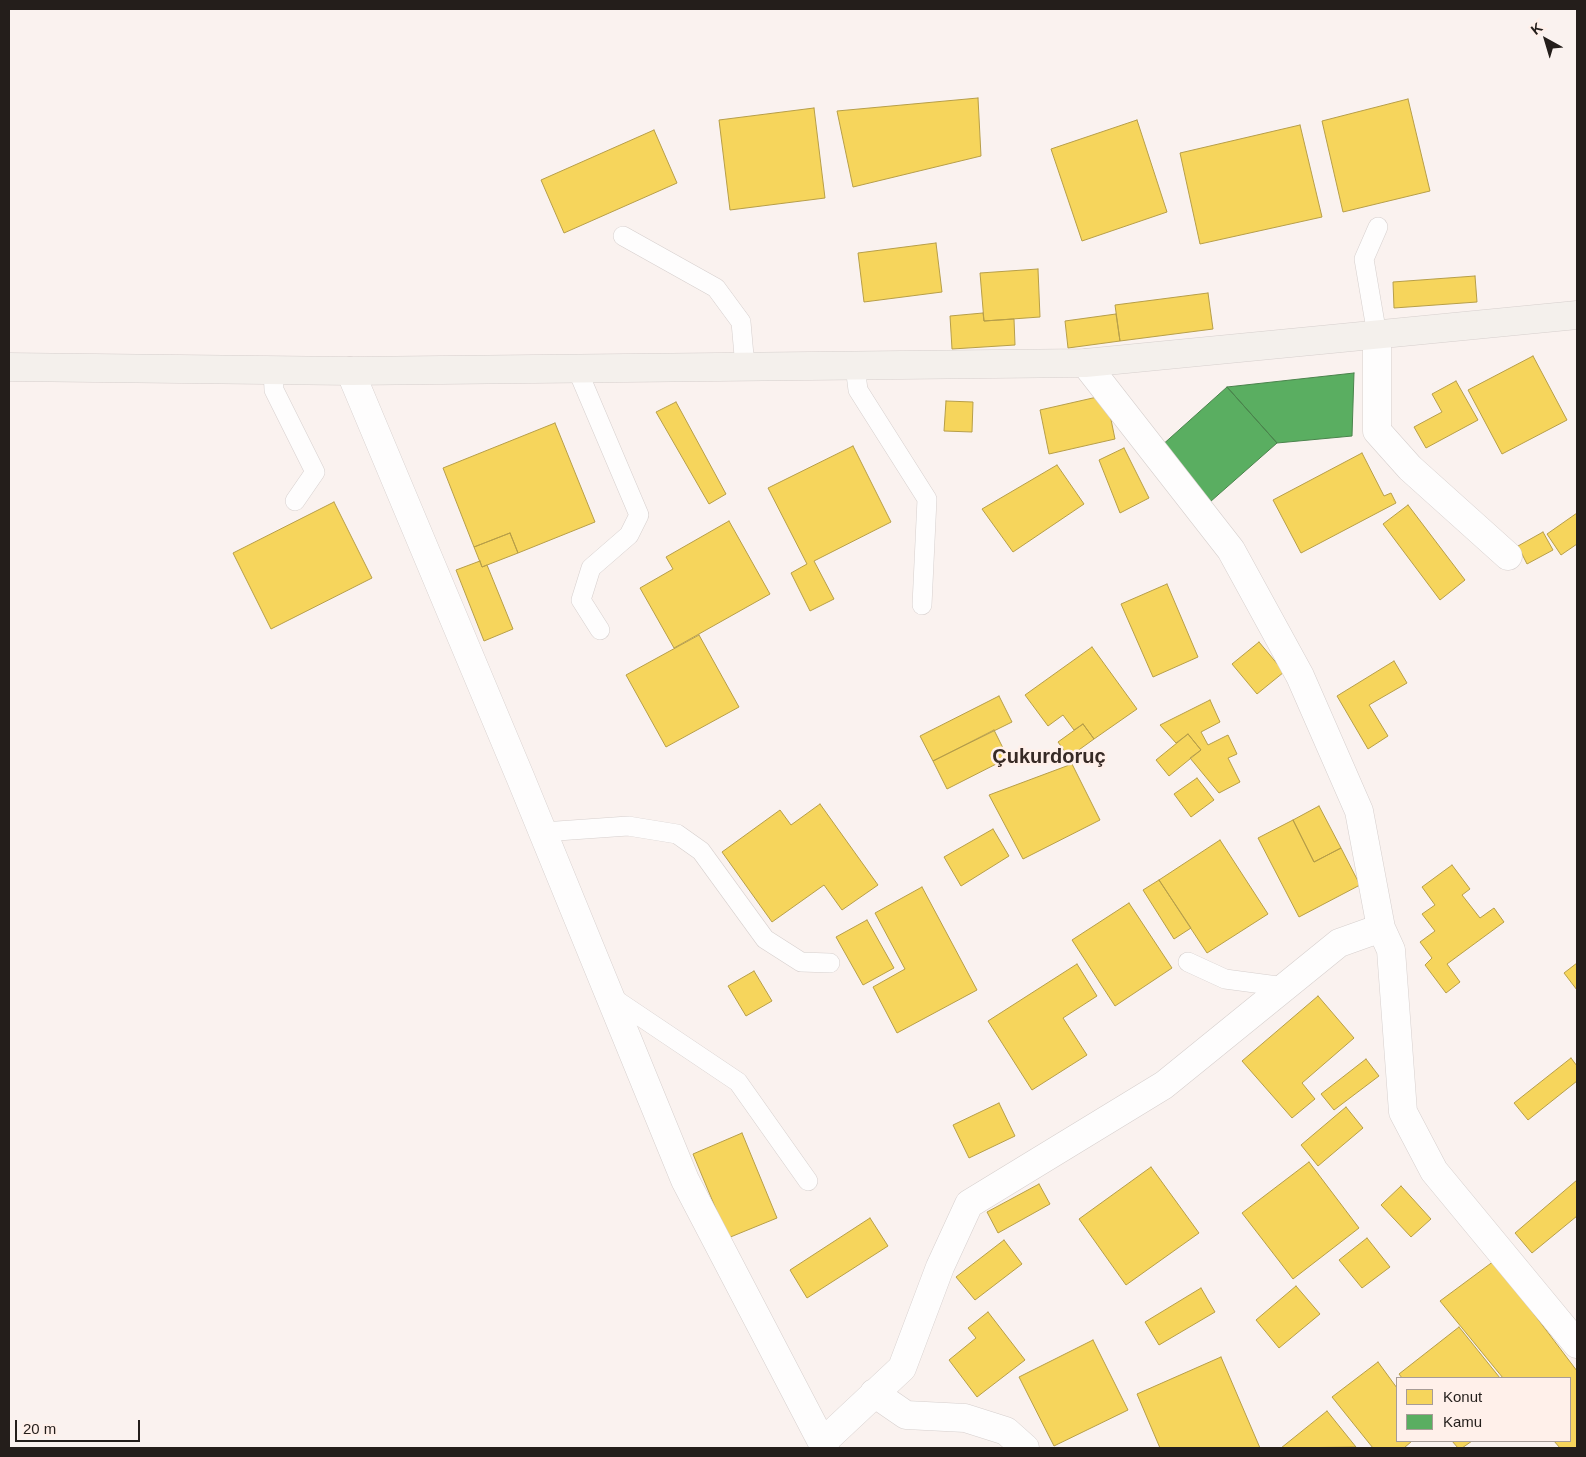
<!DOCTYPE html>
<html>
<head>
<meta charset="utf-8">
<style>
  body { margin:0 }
  #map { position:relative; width:1586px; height:1457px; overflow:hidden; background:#faf2ef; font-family:Helvetica,sans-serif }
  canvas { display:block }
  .frame { position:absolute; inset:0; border:10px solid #241e1b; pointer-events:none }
  .legend { position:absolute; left:1396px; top:1377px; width:175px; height:65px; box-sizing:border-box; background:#fff0ea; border:1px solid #a79c97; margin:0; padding:6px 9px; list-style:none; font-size:15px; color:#241e1b }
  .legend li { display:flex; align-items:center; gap:10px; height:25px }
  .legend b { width:25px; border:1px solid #a79c97 }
  .north { position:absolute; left:1521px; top:15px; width:50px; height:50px; -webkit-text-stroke:4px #fff0ea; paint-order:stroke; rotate:321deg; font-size:14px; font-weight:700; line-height:20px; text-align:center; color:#241e1b }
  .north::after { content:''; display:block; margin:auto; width:18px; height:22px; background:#241e1b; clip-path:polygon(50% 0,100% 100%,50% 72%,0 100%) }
  .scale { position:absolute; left:15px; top:1420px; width:125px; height:22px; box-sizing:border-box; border:2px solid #241e1b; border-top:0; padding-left:6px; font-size:15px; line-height:18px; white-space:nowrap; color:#241e1b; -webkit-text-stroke:4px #fff0ea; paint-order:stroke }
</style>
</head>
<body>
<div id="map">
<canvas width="1586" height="1457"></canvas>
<div class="frame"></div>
<ul class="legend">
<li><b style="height:14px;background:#f6d55c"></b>Konut</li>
<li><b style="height:14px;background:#5aae61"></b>Kamu</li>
</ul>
<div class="north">K</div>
<div class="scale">20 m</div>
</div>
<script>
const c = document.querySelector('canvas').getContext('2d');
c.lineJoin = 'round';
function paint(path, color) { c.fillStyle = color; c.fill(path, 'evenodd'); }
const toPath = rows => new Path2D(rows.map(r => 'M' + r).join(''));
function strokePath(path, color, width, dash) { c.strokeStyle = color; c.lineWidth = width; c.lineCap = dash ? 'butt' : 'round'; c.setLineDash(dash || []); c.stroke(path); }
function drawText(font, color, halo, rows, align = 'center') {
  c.font = font + ' Helvetica,sans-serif'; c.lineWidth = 5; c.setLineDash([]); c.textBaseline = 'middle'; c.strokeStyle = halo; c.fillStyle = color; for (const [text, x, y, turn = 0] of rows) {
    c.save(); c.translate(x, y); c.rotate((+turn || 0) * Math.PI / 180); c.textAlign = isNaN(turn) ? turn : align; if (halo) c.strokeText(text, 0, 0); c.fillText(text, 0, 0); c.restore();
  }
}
const homes = toPath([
  [978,98,981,156,853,187,837,111,978,98],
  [1408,99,1430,191,1343,212,1322,121,1408,99],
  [814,108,825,198,730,210,719,120,814,108],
  [1137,120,1167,212,1082,241,1051,149,1137,120],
  [1300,125,1322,217,1200,244,1180,153,1300,125],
  [654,130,677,183,564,233,541,180,654,130],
  [936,243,942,292,864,302,858,253,936,243],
  [1038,269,1040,317,984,321,980,273,1038,269],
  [1475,276,1477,302,1394,308,1393,282,1475,276],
  [1208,293,1213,329,1120,341,1115,305,1208,293],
  [983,313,984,321,1014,319,1015,345,952,349,950,316,983,313],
  [1116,314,1120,341,1068,348,1065,321,1116,314],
  [1533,356,1567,420,1502,454,1468,390,1533,356],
  [1456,381,1478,420,1426,448,1414,427,1442,412,1432,394,1456,381],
  [1106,395,1115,439,1049,454,1040,410,1106,395],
  [946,401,973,402,972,432,944,431,946,401],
  [676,402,726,494,709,504,656,412,676,402],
  [555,423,595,522,518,553,510,533,474,547,443,468,555,423],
  [853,446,891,522,814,561,834,599,810,611,791,573,807,564,768,488,853,446],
  [1124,448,1149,498,1120,513,1099,460,1124,448],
  [1362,453,1384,496,1391,493,1396,503,1301,553,1273,500,1362,453],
  [1057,465,1084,504,1013,552,982,509,1057,465],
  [334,502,372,578,271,629,233,553,334,502],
  [1408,505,1465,580,1440,600,1383,524,1408,505],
  [1577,513,1577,544,1561,555,1547,534,1577,513],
  [729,521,770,594,674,648,640,588,673,569,666,557,729,521],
  [1543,532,1553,550,1527,564,1518,546,1543,532],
  [510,533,518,553,482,567,474,547,510,533],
  [480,561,482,567,487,565,513,629,484,641,456,570,480,561],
  [1167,584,1198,657,1153,677,1121,604,1167,584],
  [699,635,739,707,666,747,626,675,699,635],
  [1259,642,1284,672,1257,694,1232,664,1259,642],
  [1092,647,1137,709,1094,739,1083,724,1074,730,1063,715,1048,726,1025,695,1092,647],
  [1394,661,1407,683,1369,705,1388,736,1368,749,1337,696,1394,661],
  [999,696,1012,722,933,761,920,736,999,696],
  [1210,700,1220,722,1201,732,1208,745,1228,735,1237,754,1228,758,1240,782,1219,793,1190,758,1201,750,1188,734,1176,743,1160,725,1210,700],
  [1083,724,1094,739,1069,757,1058,742,1083,724],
  [994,730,1008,758,947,789,933,761,994,730],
  [1188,734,1201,750,1169,776,1156,760,1188,734],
  [1072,764,1100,820,1023,859,989,795,1072,764],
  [1197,778,1214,800,1191,817,1174,794,1197,778],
  [820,804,878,885,842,910,824,885,772,922,722,852,780,810,791,825,820,804],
  [1319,806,1341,848,1314,862,1293,820,1319,806],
  [1293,820,1314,862,1341,848,1360,885,1299,917,1258,838,1293,820],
  [993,829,1009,856,961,886,944,857,993,829],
  [1220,840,1268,914,1207,953,1159,880,1220,840],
  [1452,865,1470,889,1462,895,1480,918,1494,908,1504,922,1447,964,1460,982,1446,993,1425,965,1432,958,1420,942,1435,931,1422,914,1435,905,1422,887,1452,865],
  [1159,880,1191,928,1174,939,1143,890,1159,880],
  [922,887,977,990,897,1033,873,987,905,969,875,913,922,887],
  [1129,903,1172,968,1115,1006,1072,940,1129,903],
  [867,920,894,968,863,985,836,937,867,920],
  [1577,963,1577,990,1564,973,1577,963],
  [1077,964,1097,996,1063,1018,1087,1055,1032,1090,988,1021,1077,964],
  [754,971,772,1001,746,1016,728,986,754,971],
  [1318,996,1354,1038,1302,1083,1315,1099,1292,1118,1242,1061,1318,996],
  [1571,1058,1577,1066,1577,1081,1528,1120,1514,1103,1571,1058],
  [1366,1059,1379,1076,1334,1110,1321,1094,1366,1059],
  [999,1103,1015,1136,969,1158,953,1125,999,1103],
  [1346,1107,1363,1128,1318,1166,1301,1145,1346,1107],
  [742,1133,777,1218,728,1238,693,1154,742,1133],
  [1309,1162,1359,1228,1293,1279,1242,1213,1309,1162],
  [1151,1167,1199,1233,1126,1285,1079,1219,1151,1167],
  [1577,1180,1577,1216,1532,1253,1515,1233,1577,1180],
  [1039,1184,1050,1204,998,1233,987,1212,1039,1184],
  [1401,1186,1431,1219,1411,1237,1381,1205,1401,1186],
  [870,1218,888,1246,807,1298,790,1270,870,1218],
  [1367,1238,1390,1267,1362,1288,1339,1260,1367,1238],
  [1004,1240,1022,1264,975,1300,956,1277,1004,1240],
  [1494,1261,1577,1371,1577,1448,1560,1448,1554,1441,1570,1441,1570,1378,1503,1378,1440,1301,1494,1261],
  [1296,1286,1320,1314,1279,1348,1256,1320,1296,1286],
  [1201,1288,1215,1312,1159,1345,1145,1322,1201,1288],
  [988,1312,1025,1360,977,1397,949,1360,976,1338,968,1328,988,1312],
  [1459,1327,1500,1378,1402,1378,1399,1374,1459,1327],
  [1093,1340,1128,1410,1054,1446,1019,1377,1093,1340],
  [1221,1357,1260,1448,1160,1448,1137,1394,1221,1357],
  [1378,1362,1397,1388,1397,1441,1412,1441,1404,1448,1373,1448,1332,1397,1378,1362],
  [1327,1411,1356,1447,1281,1448,1327,1411],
  [1452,1441,1472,1441,1462,1448,1458,1448,1452,1441]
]);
const public = toPath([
  [1354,373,1352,436,1277,443,1227,387,1354,373],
  [1227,387,1277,443,1210,502,1160,447,1227,387]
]);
const lane = toPath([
  [623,236,716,288,741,322,745,367],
  [1377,335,1364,259,1378,227],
  [855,366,858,390,927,499,922,605],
  [577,369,639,515,629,535,591,568,581,600,600,630],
  [273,370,274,390,315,472,295,501],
  [543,832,628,826,677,834,701,851,765,939,801,962,830,963],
  [1188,962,1225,979,1285,987],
  [610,996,738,1082,808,1181]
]);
const street = toPath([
  [1377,335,1377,431,1410,468,1508,556],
  [1085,363,1231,550,1300,676,1359,811,1381,928,1391,950,1403,1112,1434,1171,1577,1344],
  [350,371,521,779,685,1180,825,1448],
  [874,1393,906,1415,965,1418,1006,1431,1025,1448],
  [822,1443,902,1368,940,1267,969,1204,1164,1085,1339,943,1381,928]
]);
const secondary = toPath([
  [9,367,350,371,1085,363,1577,315]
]);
const quarterNames = [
  ["Çukurdoruç",1049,757]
];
paint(homes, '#f6d55c');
strokePath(homes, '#b79e48', 1);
paint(public, '#5aae61');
strokePath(public, '#4a834c', 1);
strokePath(lane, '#d6cfcd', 20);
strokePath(street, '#d6cfcd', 29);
strokePath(secondary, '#d6cfcd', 29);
strokePath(lane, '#fefdfd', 19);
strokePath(street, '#fefdfd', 28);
strokePath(secondary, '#f4f0ec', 28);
drawText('bold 20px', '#372a25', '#fff0ea', quarterNames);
</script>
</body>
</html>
